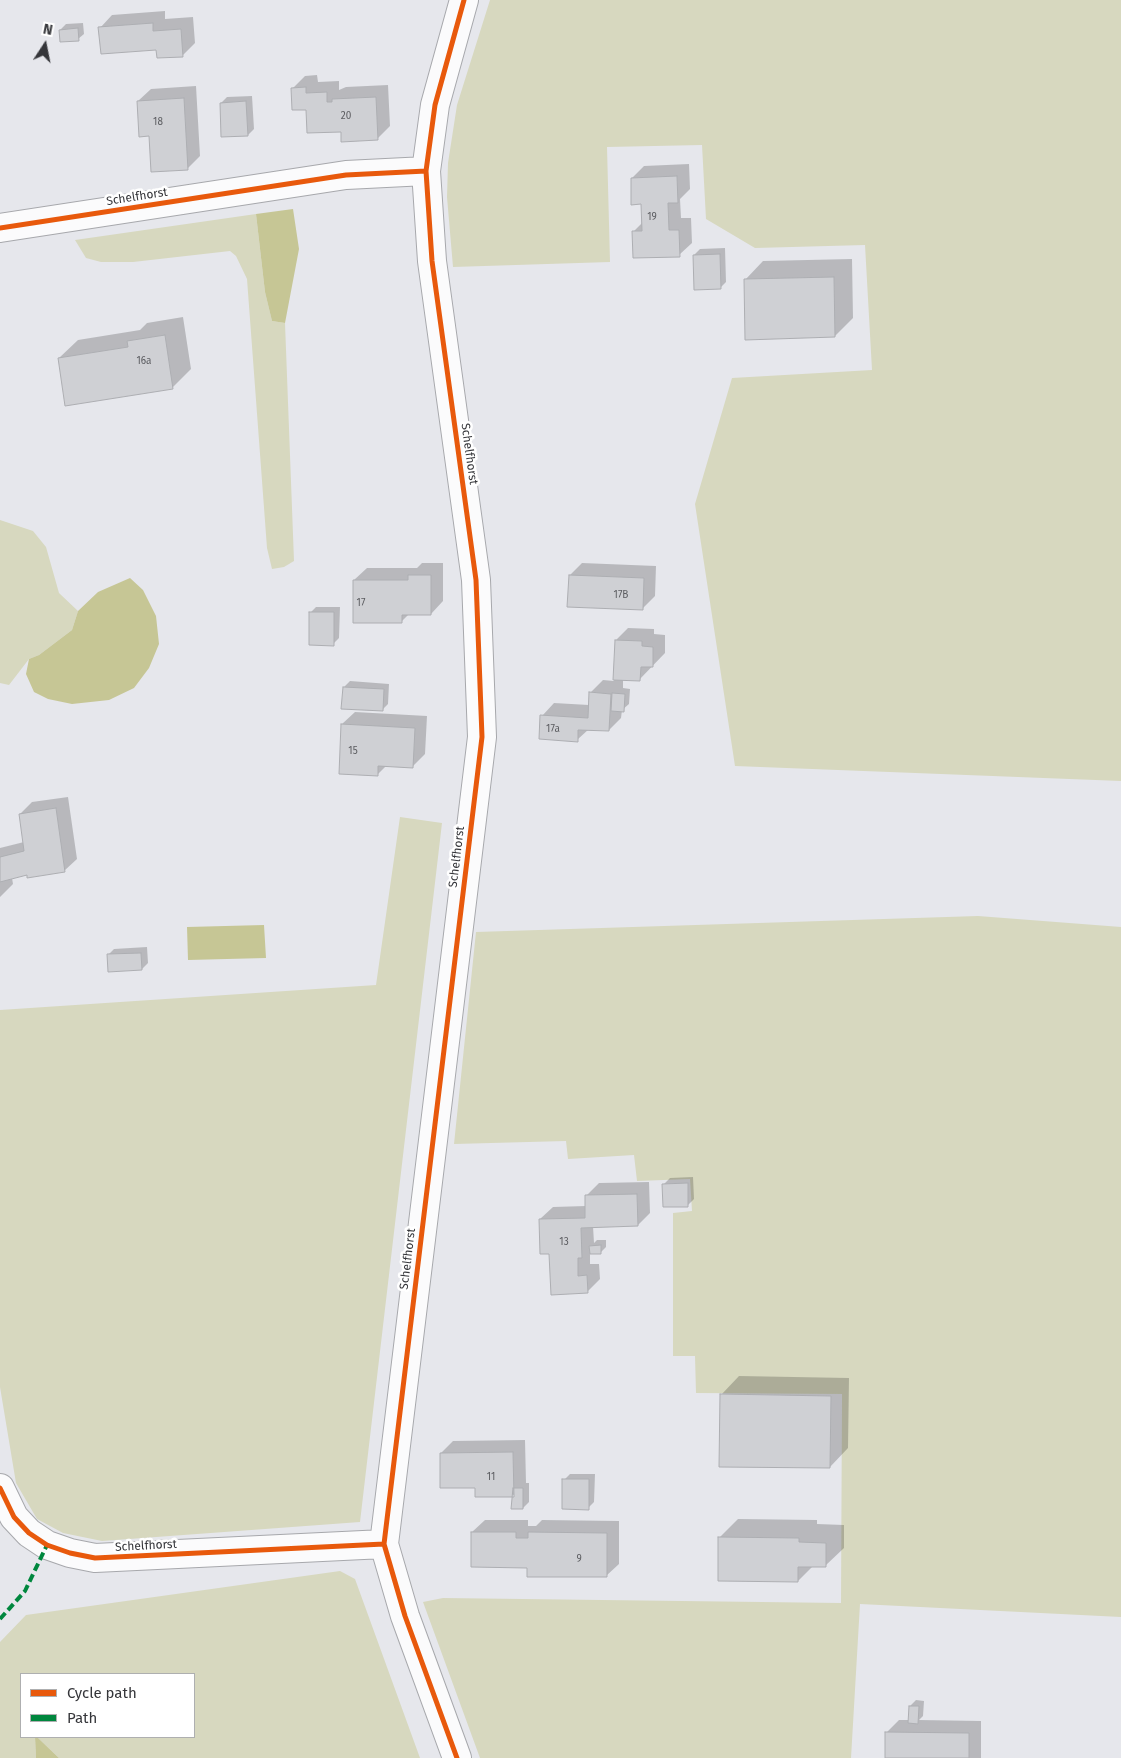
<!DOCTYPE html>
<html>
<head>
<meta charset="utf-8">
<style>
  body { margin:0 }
  #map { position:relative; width:1121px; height:1758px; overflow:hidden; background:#e6e7ec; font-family:"Fira Sans",sans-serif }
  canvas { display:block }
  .legend { position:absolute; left:20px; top:1673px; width:175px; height:65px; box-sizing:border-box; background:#fff; border:1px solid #aeafb0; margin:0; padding:6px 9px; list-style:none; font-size:15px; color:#35363a }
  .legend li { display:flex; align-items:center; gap:10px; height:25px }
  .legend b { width:25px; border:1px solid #aeafb0 }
  .north { position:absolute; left:20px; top:20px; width:50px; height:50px; -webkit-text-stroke:4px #fff; paint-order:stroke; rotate:11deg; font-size:14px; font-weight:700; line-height:20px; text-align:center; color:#35363a }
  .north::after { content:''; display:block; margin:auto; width:18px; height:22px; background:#35363a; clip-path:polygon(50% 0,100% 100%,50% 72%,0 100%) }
</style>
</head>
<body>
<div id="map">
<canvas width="1121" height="1758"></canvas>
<ul class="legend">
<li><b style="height:6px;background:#e8590c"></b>Cycle path</li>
<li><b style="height:6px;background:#00873e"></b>Path</li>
</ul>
<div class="north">N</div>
</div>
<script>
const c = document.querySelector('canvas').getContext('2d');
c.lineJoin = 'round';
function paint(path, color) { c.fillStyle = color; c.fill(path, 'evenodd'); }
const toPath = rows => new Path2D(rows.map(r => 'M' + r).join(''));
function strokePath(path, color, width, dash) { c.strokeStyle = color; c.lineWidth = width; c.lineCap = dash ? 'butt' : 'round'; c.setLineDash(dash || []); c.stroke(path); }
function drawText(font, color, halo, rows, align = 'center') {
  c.font = font + ' "Fira Sans",sans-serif'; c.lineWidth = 5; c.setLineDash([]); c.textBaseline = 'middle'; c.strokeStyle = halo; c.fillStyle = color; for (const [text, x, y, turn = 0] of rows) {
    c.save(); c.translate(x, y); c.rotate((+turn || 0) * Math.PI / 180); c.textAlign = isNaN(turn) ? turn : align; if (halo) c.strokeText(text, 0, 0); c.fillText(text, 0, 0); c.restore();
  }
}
const green = toPath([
  [490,0,1121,0,1121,781,735,766,695,504,732,378,872,370,865,245,755,248,706,219,702,145,607,147,610,262,453,267,447,197,448,163,457,105],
  [256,214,265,292,272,321,285,323,294,561,284,567,272,569,267,548,247,279,236,256,230,251,133,262,101,262,86,258,75,240],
  [0,520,33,531,46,547,59,593,78,611,72,630,39,655,29,659,9,685,0,683],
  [400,817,442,823,360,1522,102,1541,63,1533,37,1519,16,1483,0,1387,0,1010,376,985],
  [978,916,1121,927,1121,1617,860,1604,851,1758,480,1758,423,1602,443,1598,841,1603,842,1394,696,1393,695,1356,673,1356,673,1213,692,1211,690,1179,637,1181,634,1155,568,1159,566,1141,454,1144,476,932],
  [340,1571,355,1579,420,1758,59,1758,37,1737,194,1737,194,1674,21,1674,21,1737,35,1737,36,1758,0,1758,0,1642,26,1615]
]);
const water = toPath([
  [293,209,299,249,285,323,272,321,265,292,256,214],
  [130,578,143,590,156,616,159,644,149,668,134,688,109,700,72,704,48,699,34,692,26,674,29,659,39,655,72,630,78,611,98,592],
  [264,925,266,958,188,960,187,927],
  [35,1737,37,1737,59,1758,36,1758]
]);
const shadow = toPath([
  [165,11,165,19,193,17,195,43,183,55,100,28,112,15],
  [83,23,84,34,78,39,60,30,66,24],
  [317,75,318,82,339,81,339,90,346,87,388,85,390,126,377,139,342,130,307,109,292,89,305,76],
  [196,86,200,156,188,168,150,135,138,101,151,89],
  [252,96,254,129,248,135,221,103,227,97],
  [689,164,690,189,680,199,681,218,691,218,692,243,679,255,633,232,643,222,642,203,632,178,644,166],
  [725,248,726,282,720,288,694,255,700,249],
  [852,259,853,318,835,336,745,280,763,261],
  [183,317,191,369,172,388,59,358,78,340,140,330,147,323],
  [422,563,443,563,443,601,431,614,409,614,402,621,354,580,367,568,417,568],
  [582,563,656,566,655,596,643,608,570,575],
  [316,607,340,607,339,638,333,644,310,613],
  [628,628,654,629,654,634,665,635,665,653,639,680,623,679,623,688,630,689,629,704,622,710,621,718,609,730,589,729,577,740,542,716,554,703,589,705,590,693,603,680,614,681,616,640],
  [350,681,389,684,388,704,382,710,344,687],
  [355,712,427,716,425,754,412,767,387,765,377,775,342,724],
  [68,797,77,859,64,871,28,873,12,878,13,884,0,897,0,848,24,842,20,814,32,802],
  [147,947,148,963,142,969,108,955,114,949],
  [693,1177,694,1199,688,1205,664,1184,670,1178],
  [649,1182,650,1213,638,1225,593,1226,594,1243,597,1240,606,1240,606,1247,600,1253,590,1253,590,1264,599,1264,600,1279,587,1292,550,1253,540,1219,553,1207,586,1206,586,1196,599,1183],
  [739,1376,849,1378,848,1448,830,1467,721,1395],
  [525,1440,526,1483,529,1483,529,1502,523,1508,514,1495,476,1486,441,1453,453,1441],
  [570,1474,595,1474,594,1502,588,1508,564,1480],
  [738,1519,817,1520,817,1524,844,1525,844,1548,825,1566,813,1566,798,1581,719,1538],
  [485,1520,528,1520,528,1526,536,1526,542,1520,619,1521,619,1564,606,1576,529,1566,472,1532],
  [916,1700,924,1701,923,1716,919,1720,981,1721,981,1758,886,1758,886,1733,899,1720,909,1720,910,1706]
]);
const building = toPath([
  [153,23,153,31,181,29,183,57,157,58,156,50,101,54,98,27,153,23],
  [78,28,79,41,60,42,59,30,78,28],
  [306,87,306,93,327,92,327,102,332,102,332,99,376,97,378,140,341,142,341,132,307,133,306,110,292,110,291,88,306,87],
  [184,98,188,170,151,172,149,136,139,137,137,101,184,98],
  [246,101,248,136,221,137,220,103,246,101],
  [677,176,678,203,668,203,669,230,679,230,680,257,633,258,632,231,642,231,641,204,631,205,631,178,677,176],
  [720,254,721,289,694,290,693,255,720,254],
  [834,277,835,337,745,340,744,279,834,277],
  [165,335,173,389,65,406,58,358,128,347,127,341,165,335],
  [408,575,431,575,431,615,402,615,402,623,353,623,353,580,408,580,408,575],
  [569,575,644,578,643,610,567,607,569,575],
  [309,612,334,612,334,646,309,645,309,612],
  [615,640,642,641,642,646,653,647,653,667,641,667,640,681,613,680,615,640],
  [343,687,384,689,383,711,341,709,343,687],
  [589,692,611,694,609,731,578,730,578,742,539,739,540,715,588,718,589,692],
  [612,693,625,694,624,712,611,711,612,693],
  [341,724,415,728,413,768,378,766,378,776,339,774,341,724],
  [56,808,65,872,27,878,27,875,0,882,0,857,24,851,19,814,56,808],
  [141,953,142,970,108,972,107,954,141,953],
  [688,1183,688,1207,663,1207,662,1184,688,1183],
  [637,1194,638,1226,581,1228,582,1258,578,1258,578,1276,587,1275,588,1293,551,1295,549,1254,540,1254,539,1219,585,1218,585,1195,637,1194],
  [601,1245,601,1254,590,1254,589,1246,601,1245],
  [720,1394,831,1396,830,1468,719,1467,720,1394],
  [513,1452,514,1497,475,1497,475,1488,440,1488,440,1453,513,1452],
  [562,1479,589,1479,589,1510,562,1509,562,1479],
  [513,1488,523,1488,523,1509,511,1509,513,1488],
  [471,1532,516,1532,516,1538,528,1538,528,1532,607,1533,607,1577,527,1577,527,1568,471,1567,471,1532],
  [718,1537,799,1538,799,1542,826,1543,826,1567,798,1567,798,1582,718,1581,718,1537],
  [909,1706,919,1706,918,1724,908,1723,909,1706],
  [885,1732,969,1733,969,1758,885,1758,885,1732]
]);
const minor = toPath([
  [0,228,346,175,426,171],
  [0,1488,14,1517,29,1533,47,1545,70,1553,95,1558,384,1544],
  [457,1758,405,1616,384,1544,482,737,476,580,432,261,426,171,435,105,464,0]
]);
const quiet = toPath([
  [0,1619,25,1591,47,1545]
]);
const cycleway = toPath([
  [0,228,346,175,426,171],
  [0,1488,14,1517,29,1533,47,1545,70,1553,95,1558,384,1544],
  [457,1758,405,1616,384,1544,482,737,476,580,432,261,426,171,435,105,464,0]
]);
const numberNames = [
  ["20",346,116],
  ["18",158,122],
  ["19",652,217],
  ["16a",144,361],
  ["17B",621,595],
  ["17",361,603],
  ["17a",553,729],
  ["15",353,751],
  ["13",564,1242],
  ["11",491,1477],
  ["9",579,1559]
];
const streetNames = [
  ["Schelfhorst",137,197,-9],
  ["Schelfhorst",469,454,82],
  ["Schelfhorst",457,857,-83],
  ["Schelfhorst",408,1259,-83],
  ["Schelfhorst",146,1546,-3]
];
paint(green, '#d7d8bf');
paint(water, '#c6c695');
paint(shadow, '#0003');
paint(building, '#cfd0d4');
strokePath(building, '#adaeb2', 1);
strokePath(minor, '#a7a8ac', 30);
strokePath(minor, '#fbfbfc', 28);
strokePath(quiet, '#00873e', 4, [8, 4]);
strokePath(cycleway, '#e8590c', 5);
drawText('10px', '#5c5d61', null, numberNames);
drawText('12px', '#35363a', '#fff', streetNames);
</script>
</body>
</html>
